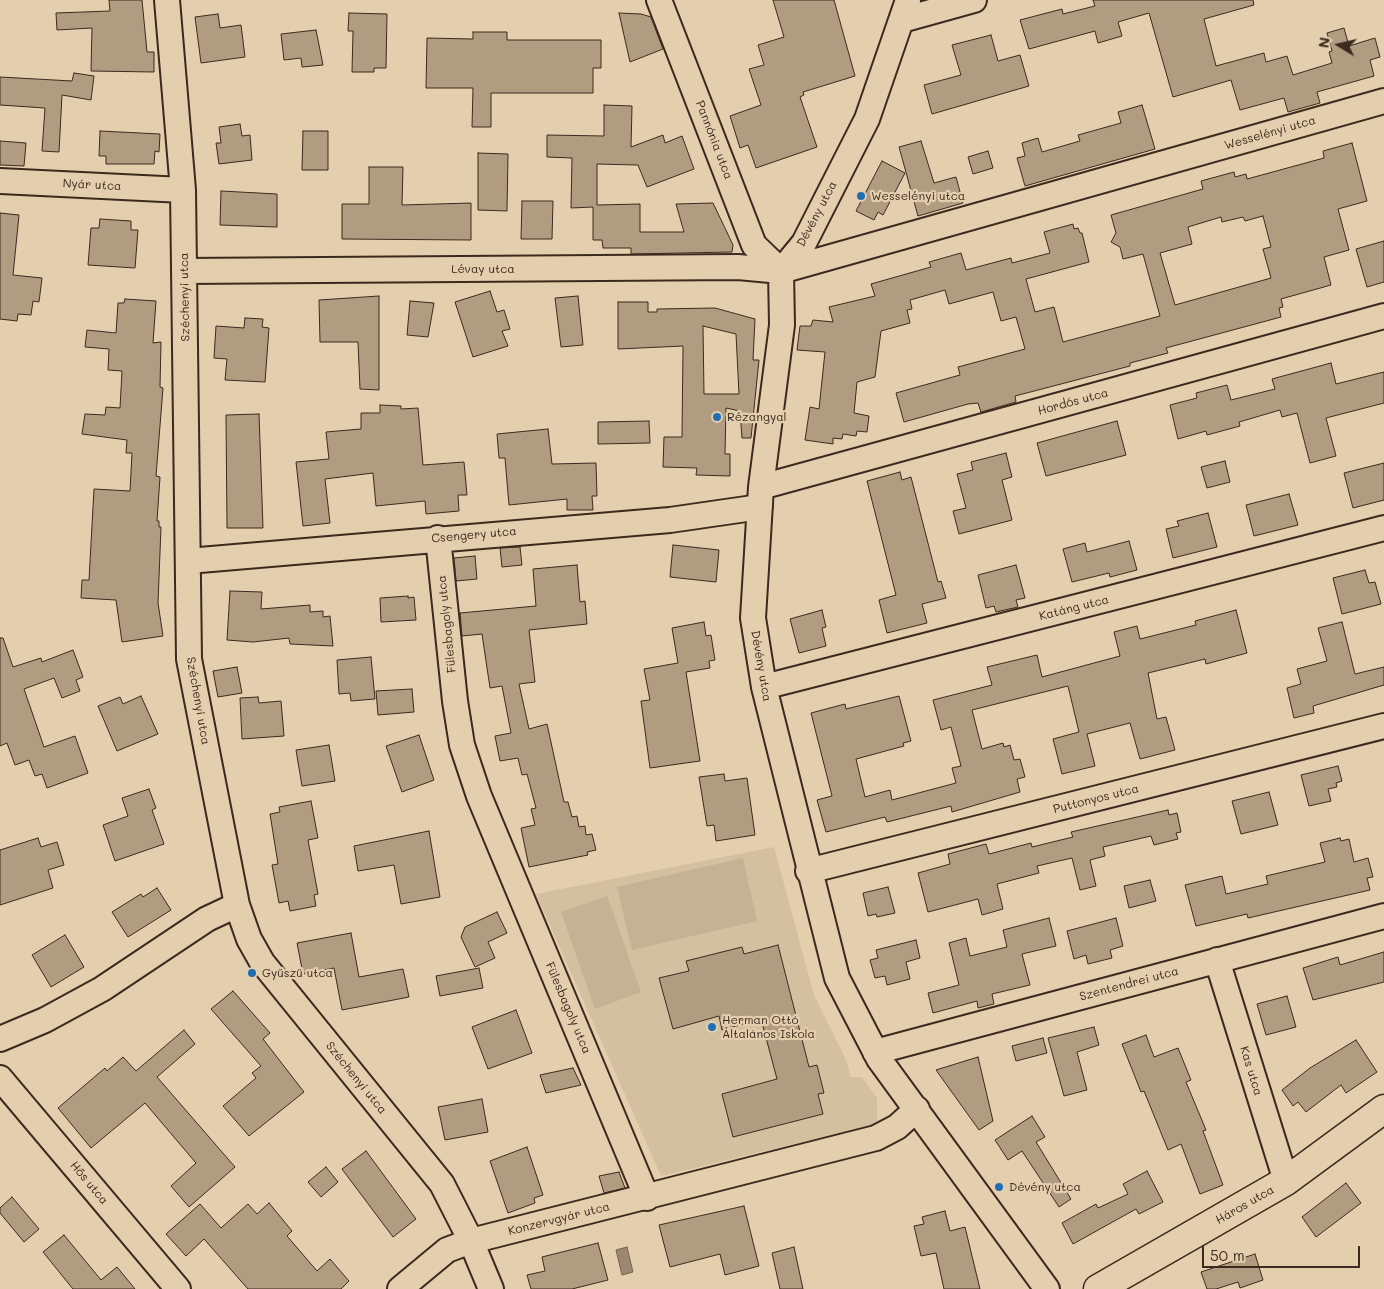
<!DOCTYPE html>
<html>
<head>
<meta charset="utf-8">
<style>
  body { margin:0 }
  #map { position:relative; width:1384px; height:1289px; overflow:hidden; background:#e3cfae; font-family:Mali,sans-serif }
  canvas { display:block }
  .north { position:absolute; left:1314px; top:20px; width:50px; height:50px; -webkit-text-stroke:4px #e3cfae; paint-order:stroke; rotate:279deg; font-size:14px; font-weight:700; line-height:20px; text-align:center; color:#3b2a1e }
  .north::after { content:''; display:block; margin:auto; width:18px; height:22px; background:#3b2a1e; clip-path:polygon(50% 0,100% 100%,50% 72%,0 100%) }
  .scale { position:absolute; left:1202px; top:1246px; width:158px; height:22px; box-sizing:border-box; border:2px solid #3b2a1e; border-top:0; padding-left:6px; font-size:15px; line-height:18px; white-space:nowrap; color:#3b2a1e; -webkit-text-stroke:4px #e3cfae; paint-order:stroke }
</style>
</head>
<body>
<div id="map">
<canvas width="1384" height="1289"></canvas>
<div class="north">N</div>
<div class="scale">50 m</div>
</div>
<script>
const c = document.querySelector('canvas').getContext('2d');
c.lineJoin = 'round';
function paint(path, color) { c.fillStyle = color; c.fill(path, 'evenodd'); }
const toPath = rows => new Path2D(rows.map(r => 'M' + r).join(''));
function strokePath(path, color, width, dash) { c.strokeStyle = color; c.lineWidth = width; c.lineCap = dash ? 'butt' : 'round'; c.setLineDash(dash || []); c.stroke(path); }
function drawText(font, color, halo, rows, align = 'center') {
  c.font = font + ' Mali,sans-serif'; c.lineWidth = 4.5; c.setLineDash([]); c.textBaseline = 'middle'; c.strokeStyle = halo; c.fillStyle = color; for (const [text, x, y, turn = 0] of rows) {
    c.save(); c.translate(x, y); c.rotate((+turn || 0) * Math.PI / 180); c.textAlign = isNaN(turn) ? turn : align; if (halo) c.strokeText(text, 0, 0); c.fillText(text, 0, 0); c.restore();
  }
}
const built = toPath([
  [774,847,814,995,846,1060,851,1077,862,1077,877,1098,877,1124,661,1176,536,894]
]);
const green = toPath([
  [743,858,757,921,632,950,617,887],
  [607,896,641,992,595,1009,561,912]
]);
const water = toPath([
  [627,1247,633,1272,622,1275,616,1250,627,1247]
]);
const building = toPath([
  [109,0,142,0,147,52,154,52,154,72,91,71,92,28,57,30,56,13,110,11,109,0],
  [773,0,834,0,855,76,803,92,804,95,800,97,817,147,756,168,748,145,740,148,730,116,761,105,749,69,764,65,758,45,784,37,773,0],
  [1093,0,1253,0,1254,5,1204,19,1216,66,1264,53,1266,62,1287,56,1293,75,1332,63,1329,52,1332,51,1327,33,1344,28,1349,46,1375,38,1380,57,1370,60,1374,76,1317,92,1320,103,1288,112,1284,98,1240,110,1231,80,1173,97,1149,13,1118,22,1122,36,1098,43,1095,31,1029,49,1020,20,1062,9,1063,14,1095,6,1093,0],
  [349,13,387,14,386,68,374,68,374,72,352,72,353,31,348,31,349,13],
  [619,13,641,14,651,17,663,49,630,62,619,13],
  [218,14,220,28,241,25,245,57,201,63,195,17,218,14],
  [316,30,323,65,302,67,301,58,284,60,281,34,316,30],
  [473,32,507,32,507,40,601,40,601,68,593,68,593,93,491,93,491,127,472,127,473,88,426,88,427,38,473,39,473,32],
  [991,35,998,61,1020,55,1029,86,932,114,924,85,961,75,952,45,991,35],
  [74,73,94,76,91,100,62,95,59,152,42,151,45,108,0,105,0,77,72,81,74,73],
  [604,105,632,106,631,147,663,135,665,143,682,136,694,169,647,187,638,165,597,164,597,205,640,204,640,232,684,232,676,204,713,203,733,245,732,252,631,254,631,248,603,248,602,240,593,240,593,207,571,208,572,158,547,157,547,135,604,136,604,105],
  [1142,105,1155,149,1025,186,1017,158,1025,156,1022,143,1038,138,1042,152,1080,141,1078,135,1121,123,1118,112,1142,105],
  [240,124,242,136,250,135,252,160,219,164,216,143,221,143,219,127,240,124],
  [100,131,160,134,159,152,155,151,154,164,106,164,106,156,99,156,100,131],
  [303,131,328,131,328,170,302,170,303,131],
  [0,141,26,143,24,166,0,165,0,141],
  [921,141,934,183,956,177,963,203,918,216,899,147,921,141],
  [1352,143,1367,201,1338,209,1349,250,1324,257,1331,285,1281,299,1283,307,1279,308,1281,317,1166,348,1168,353,1130,363,1130,366,1015,396,1016,402,981,412,978,403,968,404,904,422,896,393,960,375,958,367,1025,349,1016,317,1001,321,993,292,949,304,945,290,910,300,912,309,907,310,910,323,881,331,875,377,857,382,854,413,869,416,867,432,857,431,856,436,843,434,842,439,833,438,833,444,805,440,810,407,819,409,825,352,797,350,800,326,811,326,813,320,833,322,829,307,875,296,871,284,931,267,929,262,961,253,966,270,1011,258,1012,263,1050,253,1044,232,1073,224,1074,229,1078,228,1080,233,1082,233,1089,262,1026,279,1035,312,1054,307,1063,342,1160,316,1143,254,1123,259,1120,247,1111,242,1116,233,1111,215,1203,189,1201,181,1234,172,1235,177,1246,174,1247,179,1324,158,1323,151,1352,143],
  [1263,216,1271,247,1263,249,1271,278,1175,305,1160,253,1192,244,1188,227,1221,217,1222,222,1243,217,1245,221,1263,216],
  [988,151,993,168,973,174,968,157,988,151],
  [478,153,508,154,507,211,478,210,478,153],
  [882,161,905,173,883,215,878,212,874,220,856,211,882,161],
  [369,167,403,167,402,205,471,203,471,240,342,239,342,204,369,204,369,167],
  [221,191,277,194,277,227,220,225,221,191],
  [522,201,553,201,552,239,521,239,522,201],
  [0,213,19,215,13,275,42,278,39,302,33,301,31,315,18,314,17,321,0,319,0,213],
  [100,219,131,221,131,230,138,230,135,268,88,265,91,228,99,228,100,219],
  [1384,241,1384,282,1367,287,1356,249,1384,241],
  [490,291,497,312,504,310,510,329,502,331,508,346,473,357,455,302,490,291],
  [379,296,379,390,360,389,358,342,320,342,319,300,379,296],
  [578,296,583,345,561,347,555,298,578,296],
  [125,299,156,301,153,343,161,342,160,387,163,388,156,476,160,477,157,521,159,521,159,527,161,527,158,603,163,636,122,642,116,600,81,598,82,580,89,580,94,489,130,491,132,453,126,453,127,440,82,434,85,414,105,415,106,407,120,408,122,371,108,370,109,349,85,347,87,330,116,333,118,303,124,303,125,299],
  [410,301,434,303,428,337,407,335,410,301],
  [618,302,648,302,648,312,657,312,657,309,715,308,755,319,753,360,759,360,751,438,742,438,740,411,726,408,725,454,730,454,730,476,696,475,697,468,663,467,664,437,682,437,683,346,618,349,618,302],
  [703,326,736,334,739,394,704,394,703,326],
  [245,318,263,319,262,327,269,328,265,382,225,380,227,359,214,358,216,326,244,328,245,318],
  [1331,363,1336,384,1384,372,1384,403,1326,418,1336,456,1310,463,1297,413,1282,417,1280,410,1239,422,1240,426,1207,435,1206,431,1178,439,1170,405,1197,398,1196,393,1227,385,1231,400,1275,389,1272,379,1331,363],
  [380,405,401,406,401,409,418,408,423,465,464,462,467,495,458,495,459,511,426,514,425,501,376,506,373,473,325,479,330,523,303,526,296,462,329,459,326,432,361,429,361,413,380,413,380,405],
  [259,414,263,528,227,528,226,415,259,414],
  [649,421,650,443,598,444,598,422,649,421],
  [1117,421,1126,455,1046,476,1037,443,1117,421],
  [548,429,552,464,596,463,597,496,592,496,593,510,567,510,567,499,509,505,505,458,499,458,497,434,548,429],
  [1006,453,1012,477,1002,480,1012,520,959,534,953,511,966,508,957,474,973,470,971,462,1006,453],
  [1225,461,1230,482,1207,488,1201,467,1225,461],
  [1384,463,1384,500,1353,508,1344,473,1384,463],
  [900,472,902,480,911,477,938,582,941,581,946,598,922,604,927,623,887,633,879,600,896,595,867,481,900,472],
  [1289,494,1298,525,1254,536,1246,505,1289,494],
  [1208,513,1217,547,1173,558,1166,529,1179,526,1177,521,1208,513],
  [1129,541,1137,570,1110,577,1109,573,1072,582,1063,549,1085,543,1087,552,1129,541],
  [673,545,719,550,716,582,670,577,673,545],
  [520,547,522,565,502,567,500,548,520,547],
  [475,556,477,579,456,581,454,558,475,556],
  [577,565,580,602,585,601,587,624,529,630,535,682,519,684,529,729,547,724,564,802,568,802,572,817,577,816,579,827,585,826,586,835,592,834,596,850,587,852,588,855,529,867,521,828,535,825,531,809,536,808,527,774,522,775,518,758,500,761,495,736,511,733,502,686,490,688,482,634,462,636,460,613,536,606,533,569,577,565],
  [1016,565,1025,598,1016,600,1018,607,996,612,994,606,986,608,978,575,1016,565],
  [1365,570,1369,583,1375,582,1381,604,1342,614,1333,578,1365,570],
  [230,591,262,592,261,609,310,605,310,612,323,611,323,617,330,616,333,646,290,644,289,638,253,642,227,640,230,591],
  [408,596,408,598,414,597,416,620,381,622,380,598,408,596],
  [822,610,826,627,822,628,826,646,799,653,790,619,822,610],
  [1236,610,1247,653,1206,664,1205,659,1148,673,1157,719,1166,717,1175,750,1140,759,1130,723,1087,734,1095,766,1062,774,1053,739,1079,732,1068,686,972,710,982,749,1003,743,1004,747,1010,745,1014,760,1020,759,1025,777,1017,779,1020,792,952,812,951,806,887,822,885,817,826,832,817,800,832,796,811,713,845,704,846,709,899,696,911,741,903,743,904,746,856,759,865,797,890,790,892,800,956,783,952,768,961,766,951,727,941,730,933,700,992,685,987,667,1037,655,1042,677,1120,656,1114,632,1137,626,1140,639,1196,625,1195,621,1236,610],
  [704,622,706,636,711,635,715,660,709,661,710,668,686,672,700,761,650,768,641,701,650,700,644,669,678,663,672,628,704,622],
  [1342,622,1355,674,1384,667,1384,685,1313,706,1314,713,1294,718,1287,688,1301,684,1297,669,1327,661,1318,628,1342,622],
  [0,638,3,638,13,667,41,658,42,662,73,650,83,677,76,680,80,691,62,698,54,678,24,689,44,747,75,736,88,773,47,788,42,774,35,776,29,760,15,765,7,743,0,746,0,638],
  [371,657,375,699,351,701,350,693,339,694,337,660,371,657],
  [237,667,242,693,218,697,213,671,237,667],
  [412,689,414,712,378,715,376,691,412,689],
  [141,696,158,734,117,751,98,706,120,697,123,704,141,696],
  [258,697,259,703,281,701,284,736,242,739,240,698,258,697],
  [419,735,434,780,402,792,386,746,419,735],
  [329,745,335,781,302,786,296,750,329,745],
  [1338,766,1342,781,1336,783,1337,787,1328,789,1331,801,1309,806,1301,775,1338,766],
  [724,774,725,781,747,778,755,835,716,841,714,825,707,826,699,777,724,774],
  [149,789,156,808,152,810,164,844,115,861,103,825,128,816,122,798,149,789],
  [1269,792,1278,825,1241,834,1232,801,1269,792],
  [311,801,318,838,308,840,318,894,314,895,316,906,290,911,288,901,279,903,272,865,278,864,270,814,280,812,279,807,311,801],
  [1168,810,1169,815,1177,813,1181,832,1176,833,1178,839,1154,845,1151,836,1103,847,1105,856,1090,860,1096,886,1080,890,1072,858,1037,866,1039,873,997,884,1003,909,982,915,978,899,928,912,918,873,950,864,948,854,986,844,989,854,1031,843,1032,847,1073,837,1071,832,1168,810],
  [429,831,440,897,401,904,394,865,358,871,354,846,429,831],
  [38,838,41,847,57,842,64,865,48,870,53,888,0,905,0,850,38,838],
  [1340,838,1341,841,1349,839,1354,862,1368,858,1373,877,1367,878,1370,890,1248,918,1247,914,1196,926,1185,885,1222,876,1226,894,1268,884,1266,876,1325,862,1320,843,1340,838],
  [1150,880,1156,901,1129,908,1124,886,1150,880],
  [888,887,895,913,877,917,876,914,868,916,863,893,888,887],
  [157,888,171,910,128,937,112,912,141,894,143,897,157,888],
  [497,912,507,933,488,942,495,958,475,967,461,937,465,927,497,912],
  [1049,918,1056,946,1022,954,1030,985,992,994,994,1004,978,1008,977,1001,933,1013,928,993,959,985,949,943,966,938,970,956,1007,947,1003,930,1049,918],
  [1116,918,1123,946,1110,950,1112,958,1088,964,1086,955,1074,959,1067,931,1116,918],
  [351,933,359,977,403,969,409,997,342,1010,334,968,303,974,297,943,351,933],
  [65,935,84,967,51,987,32,955,65,935],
  [916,940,920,958,906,962,910,979,887,985,885,976,875,978,870,960,878,958,876,950,916,940],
  [778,945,809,1067,817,1065,824,1093,818,1094,823,1114,733,1137,722,1094,777,1079,761,1019,722,1030,719,1016,673,1029,659,978,689,971,686,961,742,947,744,954,778,945],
  [1384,952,1384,982,1313,1000,1303,968,1338,957,1340,965,1384,952],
  [479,968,483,988,440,996,436,976,479,968],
  [233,991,270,1033,263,1039,304,1092,249,1136,223,1106,256,1078,252,1073,261,1066,211,1009,233,991],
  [1287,996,1296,1027,1266,1035,1257,1004,1287,996],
  [516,1010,532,1053,488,1069,472,1027,516,1010],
  [1094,1027,1099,1045,1077,1052,1087,1090,1064,1096,1048,1038,1094,1027],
  [184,1030,195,1044,157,1077,235,1167,189,1207,171,1186,196,1163,145,1103,91,1148,58,1108,105,1068,107,1071,123,1057,136,1071,184,1030],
  [1146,1035,1154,1057,1178,1048,1191,1080,1186,1082,1206,1130,1203,1131,1223,1185,1200,1194,1181,1144,1168,1150,1144,1091,1141,1092,1122,1044,1146,1035],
  [1043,1038,1047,1053,1016,1061,1012,1046,1043,1038],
  [1356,1040,1377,1072,1346,1093,1341,1085,1306,1112,1298,1102,1293,1106,1282,1090,1310,1068,1356,1040],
  [978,1057,993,1121,979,1130,936,1070,978,1057],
  [573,1068,581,1085,546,1093,540,1075,573,1068],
  [482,1099,488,1132,445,1140,438,1107,482,1099],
  [1032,1116,1045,1137,1036,1142,1071,1199,1059,1207,1022,1151,1008,1160,995,1140,1032,1116],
  [527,1147,543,1195,534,1198,535,1203,508,1213,490,1161,527,1147],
  [366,1151,416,1219,393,1237,342,1169,366,1151],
  [326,1167,338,1182,321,1197,308,1182,326,1167],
  [1147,1171,1163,1202,1139,1214,1136,1209,1073,1244,1062,1223,1096,1204,1098,1208,1128,1194,1123,1184,1147,1171],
  [619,1172,625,1188,604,1193,599,1176,619,1172],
  [1346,1183,1361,1203,1316,1237,1302,1217,1346,1183],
  [12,1197,39,1229,24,1242,0,1213,0,1208,12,1197],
  [269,1203,292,1231,287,1236,317,1271,330,1259,349,1281,341,1289,248,1289,204,1239,186,1256,166,1234,200,1204,221,1228,248,1204,257,1214,269,1203],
  [744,1206,759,1266,725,1275,720,1254,670,1267,659,1225,744,1206],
  [945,1211,950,1231,965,1227,980,1289,944,1289,936,1253,921,1256,914,1226,924,1224,922,1217,945,1211],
  [64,1235,101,1280,117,1267,135,1289,73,1289,43,1252,64,1235],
  [598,1243,608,1280,572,1289,531,1289,527,1275,545,1271,542,1257,598,1243],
  [794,1247,803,1289,780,1289,772,1253,794,1247],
  [1255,1254,1263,1280,1240,1288,1238,1282,1216,1289,1207,1289,1201,1272,1255,1254]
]);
const minor = toPath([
  [167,0,183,190,189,659,237,905,249,939,262,962,442,1184,471,1241,491,1289],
  [659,0,754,245,781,271],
  [908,0,867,119,804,243,781,271,782,325,761,487,753,618,764,687,837,978,879,1059,1047,1289],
  [902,20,974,0],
  [0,181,183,190],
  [184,271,738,267,781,271,1384,101],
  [761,487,1384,316],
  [438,538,455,701,462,745,479,796,647,1198],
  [188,561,670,520,760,507],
  [764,687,1384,528],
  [808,871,1384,726],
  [1217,960,1286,1181],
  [0,1039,45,1020,102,989,207,919,237,905],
  [875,1052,1384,916],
  [0,1078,178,1289],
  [400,1289,447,1250,471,1241,876,1138,897,1127,917,1109]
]);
const tertiary = toPath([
  [1098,1289,1286,1181,1384,1109]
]);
const markers = [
  [861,196,5,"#1f6fb2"],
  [717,417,5,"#1f6fb2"],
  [252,973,5,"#1f6fb2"],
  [712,1027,5,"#1f6fb2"],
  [999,1187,5,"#1f6fb2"]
];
const streetNames = [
  ["Wesselényi utca",1270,133,-16],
  ["Pannónia utca",714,140,69],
  ["Nyár utca",92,185,3],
  ["Dévény utca",817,214,-62],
  ["Lévay utca",483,269],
  ["Széchenyi utca",185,297,-91],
  ["Hordós utca",1073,402,-15],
  ["Csengery utca",474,535,-5],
  ["Katáng utca",1074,608,-14],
  ["Fülesbagoly utca",447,624,-96],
  ["Dévény utca",761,666,80],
  ["Széchenyi utca",198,701,80],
  ["Puttonyos utca",1096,799,-14],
  ["Szentendrei utca",1129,984,-15],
  ["Fülesbagoly utca",568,1008,67],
  ["Kas utca",1251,1071,73],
  ["Széchenyi utca",356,1078,51],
  ["Hős utca",89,1183,50],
  ["Háros utca",1245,1205,-30],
  ["Konzervgyár utca",559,1219,-14]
];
const poiNames = [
  ["Wesselényi utca",871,196],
  ["Rézangyal",727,417],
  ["Gyűszű utca",262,973],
  ["Herman Ottó",722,1020],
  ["Általános Iskola",722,1034],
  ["Dévény utca",1009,1187]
];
paint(built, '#d3c0a0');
paint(green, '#c5b194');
paint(water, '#9a8870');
strokePath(water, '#74624f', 1);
paint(building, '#af9c81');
strokePath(building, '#3b2a1e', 1);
strokePath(minor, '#3b2a1e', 28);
strokePath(tertiary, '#3b2a1e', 31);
strokePath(minor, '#e3cfae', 24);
strokePath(tertiary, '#e3cfae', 28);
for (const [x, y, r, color] of markers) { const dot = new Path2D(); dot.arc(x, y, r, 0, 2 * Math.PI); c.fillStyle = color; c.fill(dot); strokePath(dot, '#e3cfae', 2); }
drawText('12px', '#3b2a1e', '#e3cfae', streetNames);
drawText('12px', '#3b2a1e', '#e3cfae', poiNames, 'left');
</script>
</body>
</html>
